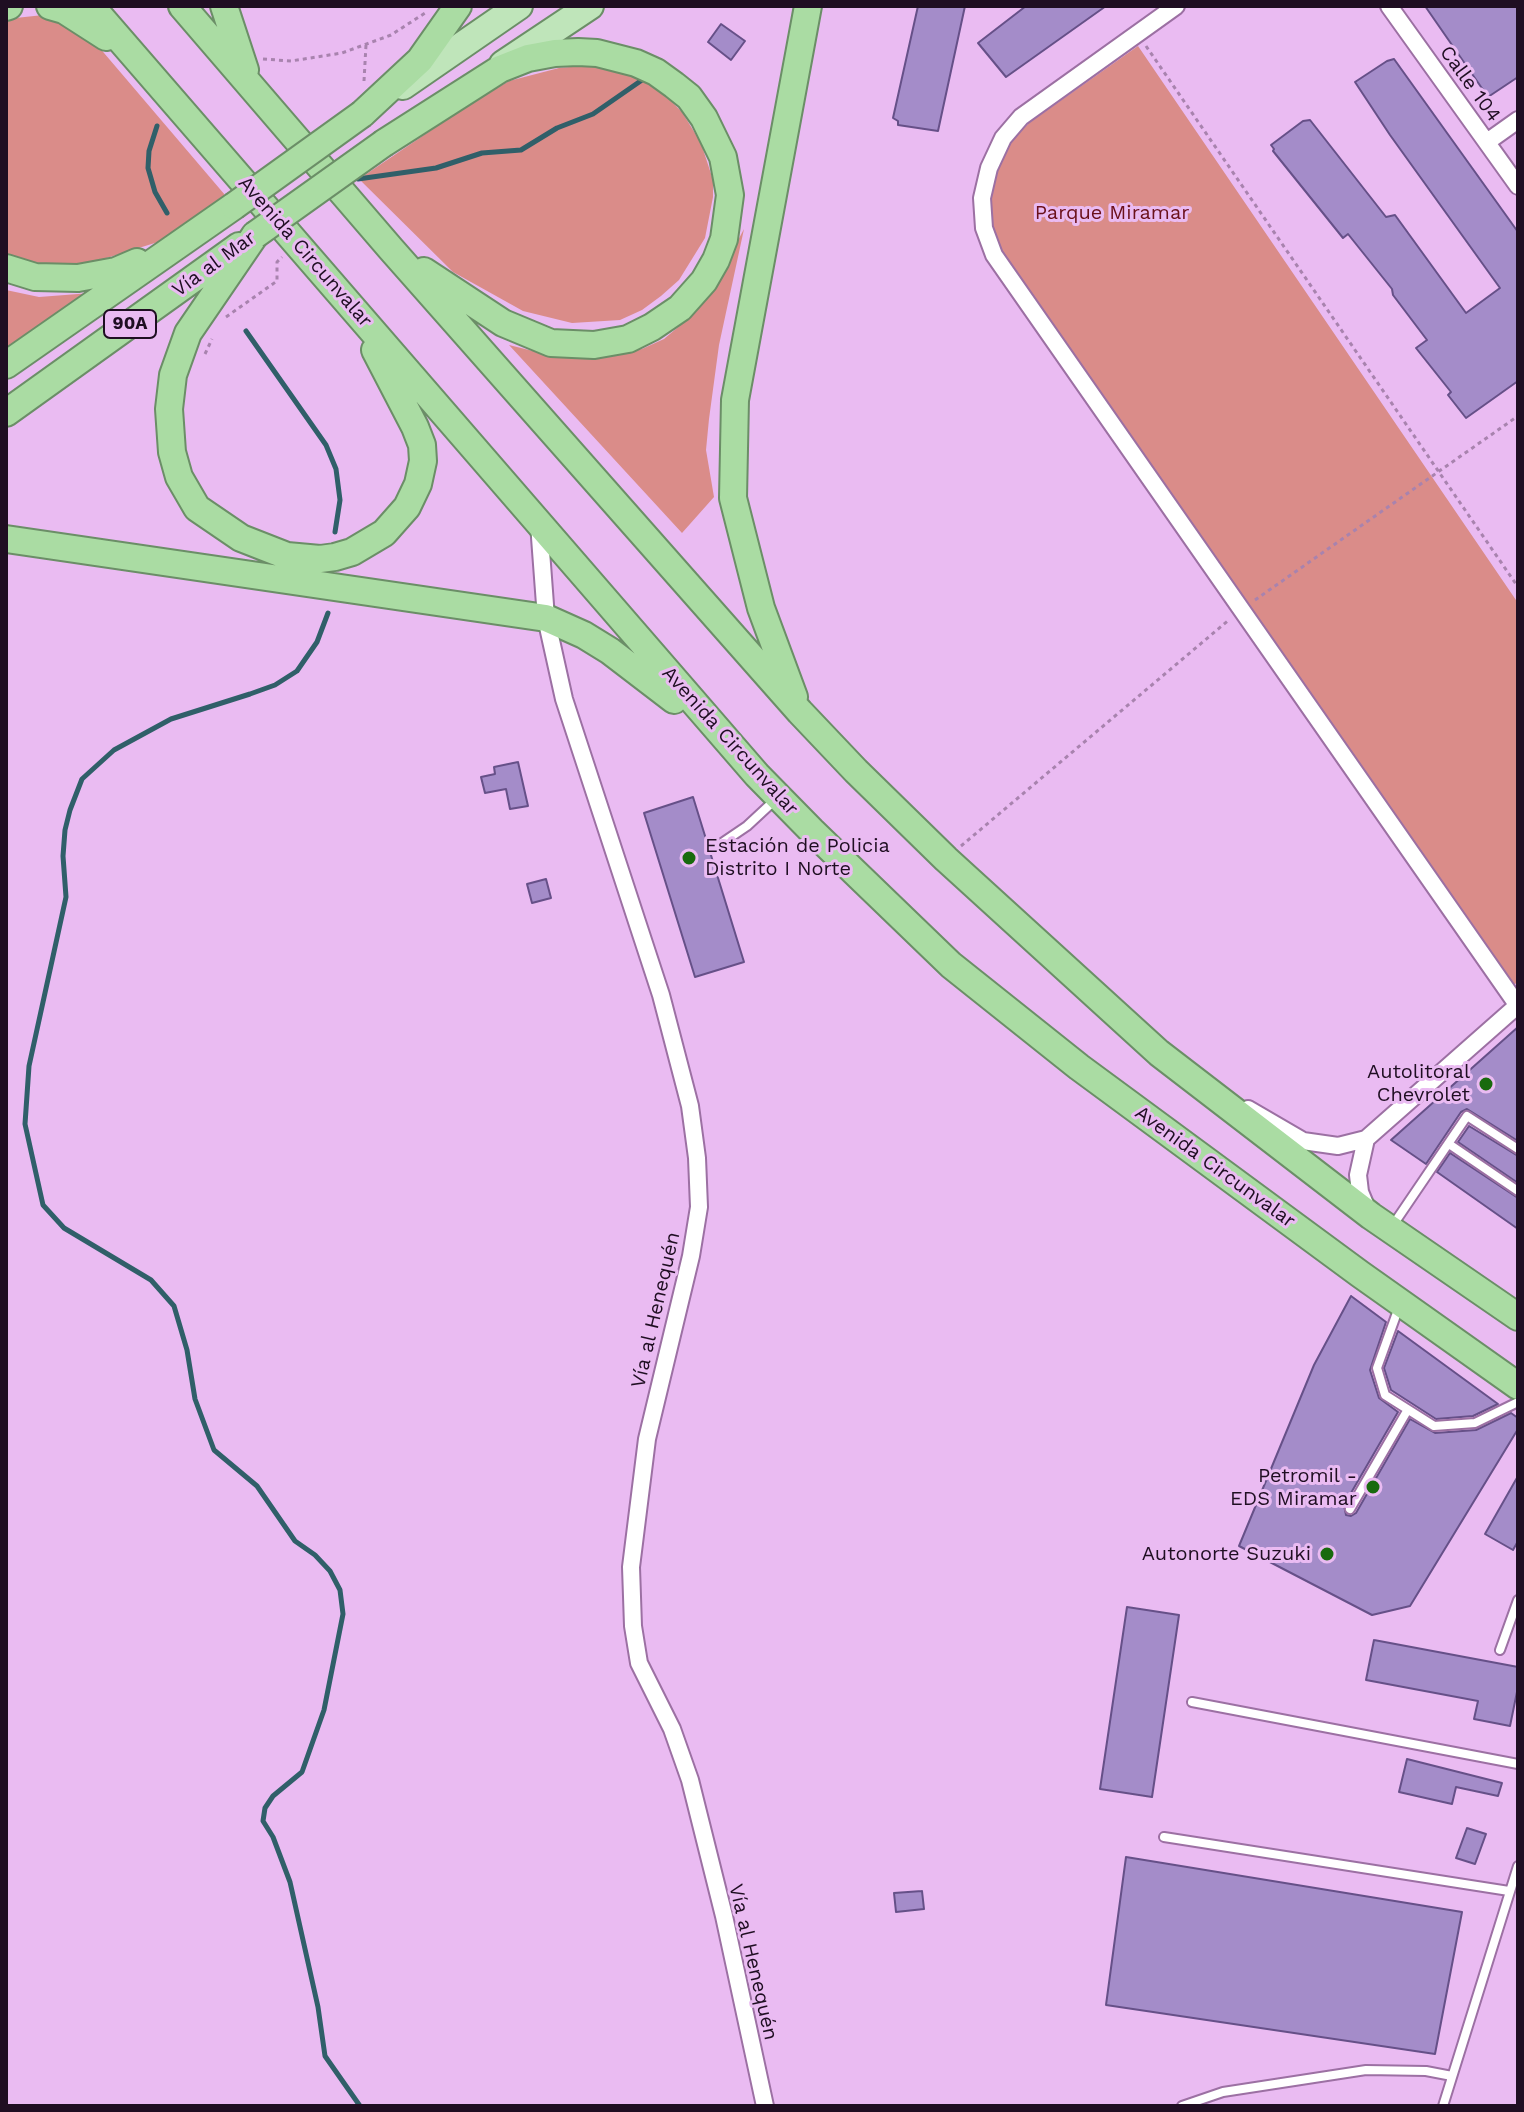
<!DOCTYPE html>
<html>
<head>
<meta charset="utf-8">
<style>
  body { margin:0 }
  #map { position:relative; width:1524px; height:2112px; overflow:hidden; background:#eabbf2; font-family:"Work Sans",sans-serif }
  canvas { display:block }
  .frame { position:absolute; inset:0; border:8px solid #1f0e22; pointer-events:none }
</style>
</head>
<body>
<div id="map">
<canvas width="1524" height="2112"></canvas>
<div class="frame"></div>
</div>
<script>
const c = document.querySelector('canvas').getContext('2d');
c.lineJoin = 'round';
function paint(path, color) { c.fillStyle = color; c.fill(path, 'evenodd'); }
const toPath = rows => new Path2D(rows.map(r => 'M' + r).join(''));
function strokePath(path, color, width, dash) { c.strokeStyle = color; c.lineWidth = width; c.lineCap = dash ? 'butt' : 'round'; c.setLineDash(dash || []); c.stroke(path); }
function drawText(font, color, halo, rows, align = 'center') {
  c.font = font + ' "Work Sans",sans-serif'; c.lineWidth = 6; c.setLineDash([]); c.textBaseline = 'middle'; c.strokeStyle = halo; c.fillStyle = color; for (const [text, x, y, turn = 0] of rows) {
    c.save(); c.translate(x, y); c.rotate((+turn || 0) * Math.PI / 180); c.textAlign = isNaN(turn) ? turn : align; if (halo) c.strokeText(text, 0, 0); c.fillText(text, 0, 0); c.restore();
  }
}
const green = toPath([
  [53,14,81,26,225,195,158,242,84,265,42,269,6,261,6,19],
  [1138,46,1518,603,1518,982,1512,986,1000,254,991,229,990,200,996,170,1011,142,1029,123],
  [581,66,606,68,642,80,665,95,682,112,701,143,713,180,713,197,705,238,679,280,661,296,642,310,620,320,572,323,523,311,453,272,359,179,464,108,509,81,559,68],
  [744,229,719,345,709,419,706,450,714,497,682,533,509,345,545,354,588,358,642,349,664,339,696,312,710,293],
  [6,290,39,297,91,293,6,359]
]);
const stream = toPath([
  [157,126,149,151,148,168,155,192,167,213],
  [358,179,436,168,482,153,521,150,557,128,593,114,642,80],
  [246,331,326,445,336,469,340,500,335,532],
  [328,613,317,642,297,671,275,685,250,694,171,719,114,750,82,779,70,810,65,830,63,856,66,897,29,1066,25,1124,43,1205,64,1228,151,1280,174,1306,187,1350,195,1399,214,1450,257,1486,295,1541,315,1555,330,1571,340,1590,343,1614,324,1710,302,1772,273,1796,265,1808,263,1821,273,1837,290,1882,318,2007,325,2056,360,2106]
]);
const building = toPath([
  [918,6,965,6,938,131,898,125,898,121,893,118,918,6],
  [1026,6,1106,6,1006,77,978,43,1026,6],
  [1425,6,1518,6,1518,77,1488,97,1425,6],
  [721,24,745,41,731,60,708,42,721,24],
  [1394,59,1518,232,1518,381,1466,418,1448,395,1451,392,1416,348,1427,340,1393,295,1392,289,1348,234,1343,238,1273,151,1274,149,1271,145,1303,121,1310,120,1386,217,1395,215,1466,313,1500,288,1390,135,1355,82,1387,61,1394,59],
  [518,762,528,806,510,809,506,789,485,793,481,777,495,774,494,767,518,762],
  [693,797,744,962,695,977,644,813,693,797],
  [546,879,551,898,532,903,527,884,546,879],
  [1518,1027,1518,1141,1467,1109,1461,1112,1426,1164,1391,1140,1518,1027],
  [1469,1126,1518,1156,1518,1183,1458,1142,1469,1126],
  [1450,1153,1518,1198,1518,1229,1437,1172,1450,1153],
  [1351,1296,1386,1322,1370,1370,1379,1398,1398,1412,1344,1505,1346,1515,1351,1516,1356,1513,1410,1419,1435,1433,1476,1430,1511,1413,1518,1418,1518,1429,1410,1606,1372,1615,1239,1546,1314,1365,1351,1296],
  [1398,1331,1498,1404,1473,1416,1436,1419,1391,1390,1384,1368,1398,1331],
  [1518,1476,1518,1541,1513,1550,1485,1534,1518,1476],
  [1127,1607,1179,1615,1152,1797,1100,1789,1127,1607],
  [1374,1640,1518,1667,1518,1687,1510,1726,1474,1719,1478,1701,1366,1680,1374,1640],
  [1407,1759,1502,1783,1498,1796,1456,1787,1452,1804,1399,1792,1407,1759],
  [1467,1828,1486,1834,1475,1864,1456,1858,1467,1828],
  [1126,1857,1462,1912,1435,2054,1106,2005,1126,1857],
  [922,1891,924,1909,896,1912,894,1893,922,1891]
]);
const path = toPath([
  [1146,46,1518,587],
  [263,59,291,61,342,53,391,35,425,13],
  [364,81,366,45],
  [226,317,277,281,277,262,282,257],
  [205,354,212,339],
  [1255,600,1518,416],
  [961,846,1230,619]
]);
const service = toPath([
  [719,845,747,826,775,800],
  [1449,1144,1518,1191],
  [1393,1225,1467,1116,1518,1149],
  [1399,1307,1377,1368,1385,1395,1434,1426,1475,1423,1518,1402],
  [1350,1509,1407,1411],
  [1500,1650,1518,1600],
  [1192,1702,1518,1764],
  [1164,1837,1509,1891],
  [1182,2106,1223,2092,1366,2070,1426,2071,1452,2076],
  [1443,2106,1518,1866]
]);
const minor = toPath([
  [1176,6,1021,117,1003,138,989,168,982,198,984,228,994,255,1518,1006],
  [1389,6,1518,186],
  [1487,142,1518,120],
  [539,524,546,618,564,699,661,995,690,1106,697,1158,699,1207,691,1256,647,1439,631,1567,633,1626,639,1663,672,1729,690,1780,724,1916,765,2106],
  [1248,1109,1303,1141,1338,1146,1366,1139,1518,1005],
  [1366,1139,1358,1175,1360,1192,1368,1211]
]);
const primary = toPath([
  [503,64,590,6],
  [403,86,519,6]
]);
const trunk = toPath([
  [50,6,64,10,106,37],
  [91,6,757,775,812,831,951,965,1079,1067,1360,1274,1518,1386],
  [182,6,391,249,800,712,856,771,946,859,1159,1053,1371,1216,1518,1317],
  [224,6,245,70],
  [6,7,9,6],
  [362,114,420,60,458,6],
  [384,143,500,69,528,58,555,53,578,52,597,53,636,63,656,72,674,85,689,97,704,118,723,157,730,195,724,239,716,260,704,281,680,308,652,327,628,339,594,345,551,343,503,323,424,271],
  [255,235,188,333,173,375,169,409,172,452,179,477,197,508,241,538,287,556,320,559,335,557,352,552,384,533,407,507,418,484,423,461,422,445,415,427,375,350],
  [6,268,35,277,78,278,116,271,137,262],
  [6,365,234,206],
  [6,413,239,246],
  [6,539,546,618,584,635,610,651,674,700],
  [794,697,761,608,733,498,735,400,808,6]
]);
const trunkBridge = toPath([
  [234,206,362,114],
  [255,235,384,143]
]);
const markers = [
  [689,858,8,"#186a0e"],
  [1486,1084,8,"#186a0e"],
  [1373,1487,8,"#186a0e"],
  [1327,1554,8,"#186a0e"]
];
const shields = [
  [130,324,52]
];
const shieldNames = [
  ["90A",130,324]
];
const streetNames = [
  ["Calle 104",1470,84,54],
  ["Avenida Circunvalar",305,252,49],
  ["Vía al Mar",214,264,-36],
  ["Avenida Circunvalar",730,741,48],
  ["Avenida Circunvalar",1215,1167,36],
  ["Vía al Henequén",656,1310,-77],
  ["Vía al Henequén",753,1962,77]
];
const parkNames = [
  ["Parque Miramar",1112,213]
];
const poiNames = [
  ["Estación de Policia",705,846,"left"],
  ["Distrito I Norte",705,869,"left"],
  ["Autolitoral",1470,1072],
  ["Chevrolet",1470,1095],
  ["Petromil -",1357,1476],
  ["EDS Miramar",1357,1499],
  ["Autonorte Suzuki",1311,1554]
];
paint(green, '#da8c89');
strokePath(stream, '#305f69', 5);
paint(building, '#a48cc9');
strokePath(building, '#665088', 2);
strokePath(service, '#9c70a3', 12);
strokePath(minor, '#9c70a3', 20);
strokePath(primary, '#6b8e67', 30);
strokePath(trunk, '#6b8e67', 30);
strokePath(path, '#a883ae', 3, [4, 4]);
strokePath(service, '#fff', 8);
strokePath(minor, '#fff', 16);
strokePath(primary, '#bfe5ba', 26);
strokePath(trunk, '#aadca3', 26);
strokePath(trunkBridge, '#6b8e67', 30, []);
strokePath(trunkBridge, '#aadca3', 26);
for (const [x, y, r, color] of markers) { const dot = new Path2D(); dot.arc(x, y, r, 0, 2 * Math.PI); c.fillStyle = color; c.fill(dot); strokePath(dot, '#eabbf2', 3); }
for (const [x, y, w] of shields) { const box = new Path2D(); box.roundRect(x - w / 2, y - 14, w, 28, 6); c.fillStyle = '#eabbf2'; c.fill(box); strokePath(box, '#1f0e22', 2); }
drawText('bold 18px', '#1f0e22', null, shieldNames);
drawText('20px', '#1f0e22', '#eabbf2', streetNames);
drawText('20px', '#6a101a', '#eabbf2', parkNames);
drawText('20px', '#1f0e22', '#eabbf2', poiNames, 'right');
</script>
</body>
</html>
